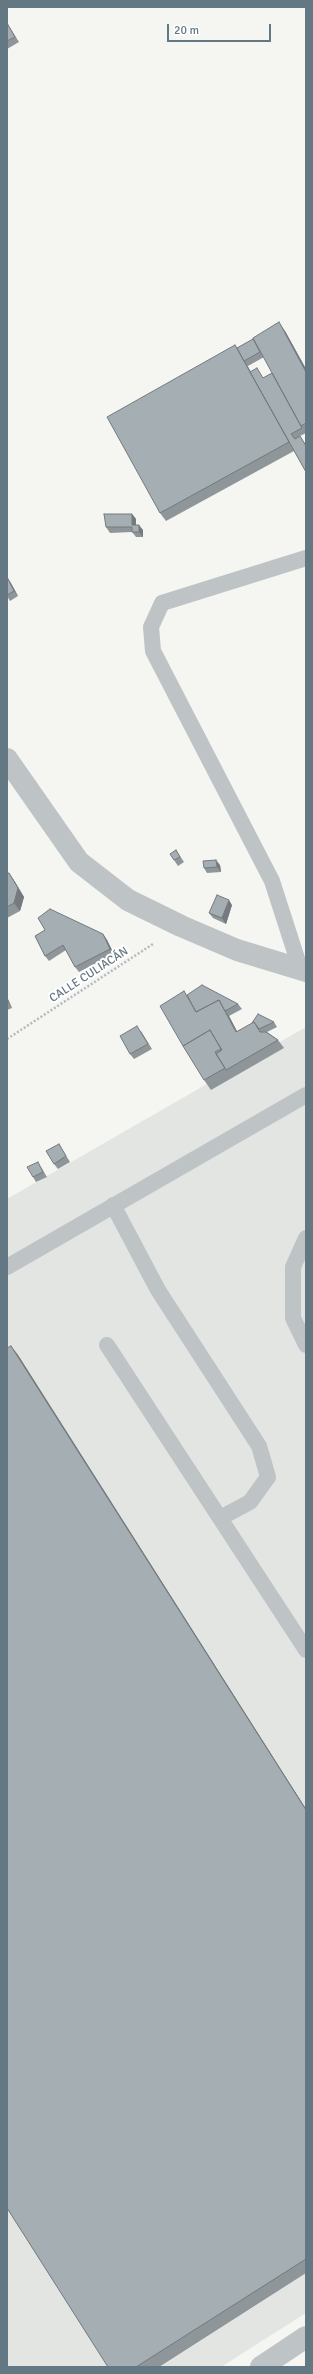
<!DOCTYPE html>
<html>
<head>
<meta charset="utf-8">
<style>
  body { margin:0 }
  #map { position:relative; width:313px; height:2374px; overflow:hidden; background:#f5f5f2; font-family:Signika,sans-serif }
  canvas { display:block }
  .frame { position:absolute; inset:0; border:8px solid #647883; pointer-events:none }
  .scale { position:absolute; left:167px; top:24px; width:104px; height:18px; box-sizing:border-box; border:2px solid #647883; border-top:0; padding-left:5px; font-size:12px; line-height:14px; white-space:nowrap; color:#647883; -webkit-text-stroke:3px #fff; paint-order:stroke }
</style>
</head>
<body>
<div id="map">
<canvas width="313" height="2374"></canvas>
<div class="frame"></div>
<div class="scale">20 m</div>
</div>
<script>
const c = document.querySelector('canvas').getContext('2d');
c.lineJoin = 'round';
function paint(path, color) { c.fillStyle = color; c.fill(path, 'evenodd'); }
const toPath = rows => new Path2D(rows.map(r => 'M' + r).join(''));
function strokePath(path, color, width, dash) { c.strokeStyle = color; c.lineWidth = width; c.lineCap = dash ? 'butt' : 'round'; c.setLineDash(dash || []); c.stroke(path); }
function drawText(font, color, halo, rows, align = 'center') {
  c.font = font + ' Signika,sans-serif'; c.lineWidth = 4; c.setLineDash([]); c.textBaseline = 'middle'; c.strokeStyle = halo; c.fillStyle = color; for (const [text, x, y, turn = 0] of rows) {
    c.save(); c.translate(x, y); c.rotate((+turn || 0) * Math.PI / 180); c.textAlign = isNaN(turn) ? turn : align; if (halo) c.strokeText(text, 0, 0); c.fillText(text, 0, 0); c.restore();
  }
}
const built = toPath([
  [306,1027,306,2313,221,2367,7,2367,7,1199]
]);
const path = toPath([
  [7,1039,153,944]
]);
const lane = toPath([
  [301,971,272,881,153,651,151,627,162,603,306,558],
  [113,1205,158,1290,259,1446,268,1477,250,1502,220,1518],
  [306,1238,293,1267,293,1318,306,1345],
  [7,1267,306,1095],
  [107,1345,306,1650]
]);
const street = toPath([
  [7,759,79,862,128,900,181,926,237,950,306,971],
  [261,2367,306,2337]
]);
const wall = toPath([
  [7,23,19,42,7,49],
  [285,331,306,369,306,433,305,432,306,433,300,436,306,445,306,472,294,451,166,521,160,513,237,348,253,339,256,344,264,357,248,366,247,365,251,372,263,378,272,373],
  [132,514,136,519,136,525,143,530,143,537,136,537,132,532,110,533,106,527],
  [7,577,18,596,10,601,7,596],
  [176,850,184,862,178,866,170,854],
  [220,865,221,872,207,873,204,868],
  [7,873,9,873,15,882,24,897,20,911,7,918],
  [232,905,226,924,213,918,209,913],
  [103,934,107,940,114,954,79,972,75,967,66,950,49,961,45,956,35,936],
  [187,995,238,1004,242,1009,229,1016,237,1032,245,1028,274,1022,277,1027,267,1032,278,1040,284,1048,211,1090,204,1080],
  [7,997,12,1008,7,1010],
  [141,1031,152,1049,134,1059,130,1054],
  [59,1144,70,1162,58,1169,54,1164],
  [41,1167,47,1177,36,1182,33,1177],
  [11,1346,18,1355,306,1809,306,2273,159,2367,108,2367]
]);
const shadedWall = toPath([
  [279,322,285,331,306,369,306,372],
  [235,345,241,353,244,361,247,365,294,451,289,442],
  [132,514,136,519,136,530,132,525],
  [139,525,143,530,143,537,139,532],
  [7,577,11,583,18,596,14,591],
  [216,860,220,865,221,872,217,867],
  [9,873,15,882,24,897,20,911,14,903],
  [229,900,232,905,226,924,222,918],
  [103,934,107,940,114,954,110,949],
  [7,997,12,1008,9,1003,7,1000],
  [225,1011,229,1016,239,1035,236,1032],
  [11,1346,18,1355,306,1809,306,1810]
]);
const building = toPath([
  [7,23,15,37,7,41,7,23],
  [279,322,306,372,306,423,301,426,253,338,279,322],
  [253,339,260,352,244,361,237,348,253,339],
  [235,345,289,442,160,513,107,417,235,345],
  [257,368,263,378,272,373,302,428,291,434,295,439,300,436,306,446,306,472,250,372,257,368],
  [104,514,132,514,132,525,139,525,139,532,132,532,132,527,106,527,104,514],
  [7,577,14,591,7,595,7,577],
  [176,850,180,857,174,860,170,854,176,850],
  [216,860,217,867,204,868,203,861,216,860],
  [7,873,9,873,18,888,14,903,7,907,7,873],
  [217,895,229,900,222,918,209,913,217,895],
  [50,909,103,934,110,949,75,967,63,945,45,956,35,936,45,930,38,918,50,909],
  [202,985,238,1004,225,1011,219,1000,196,1012,187,995,202,985],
  [184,991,196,1012,219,1000,236,1032,254,1022,260,1032,266,1032,278,1040,226,1070,216,1054,222,1050,210,1030,183,1046,160,1006,184,991],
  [258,1014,274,1022,259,1029,254,1022,252,1023,258,1014],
  [137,1026,148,1044,130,1054,120,1036,137,1026],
  [210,1030,221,1049,215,1052,225,1068,204,1080,183,1046,210,1030],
  [59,1144,66,1156,54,1164,46,1151,59,1144],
  [38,1162,43,1172,33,1177,27,1167,38,1162],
  [11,1346,306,1810,306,2259,136,2367,108,2367,7,2208,7,1348,11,1346]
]);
const streetNames = [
  ["CALLE CULIACÁN",89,975,-33]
];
paint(built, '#e3e5e3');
strokePath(path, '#b6babd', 2.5, [2, 2]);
strokePath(lane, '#bec3c6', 16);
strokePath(street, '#bec3c6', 22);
paint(wall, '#8e969a');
paint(shadedWall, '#747a7d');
paint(building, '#a5afb3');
strokePath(building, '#747a7d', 1);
drawText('12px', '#647883', '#fff', streetNames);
</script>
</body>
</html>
